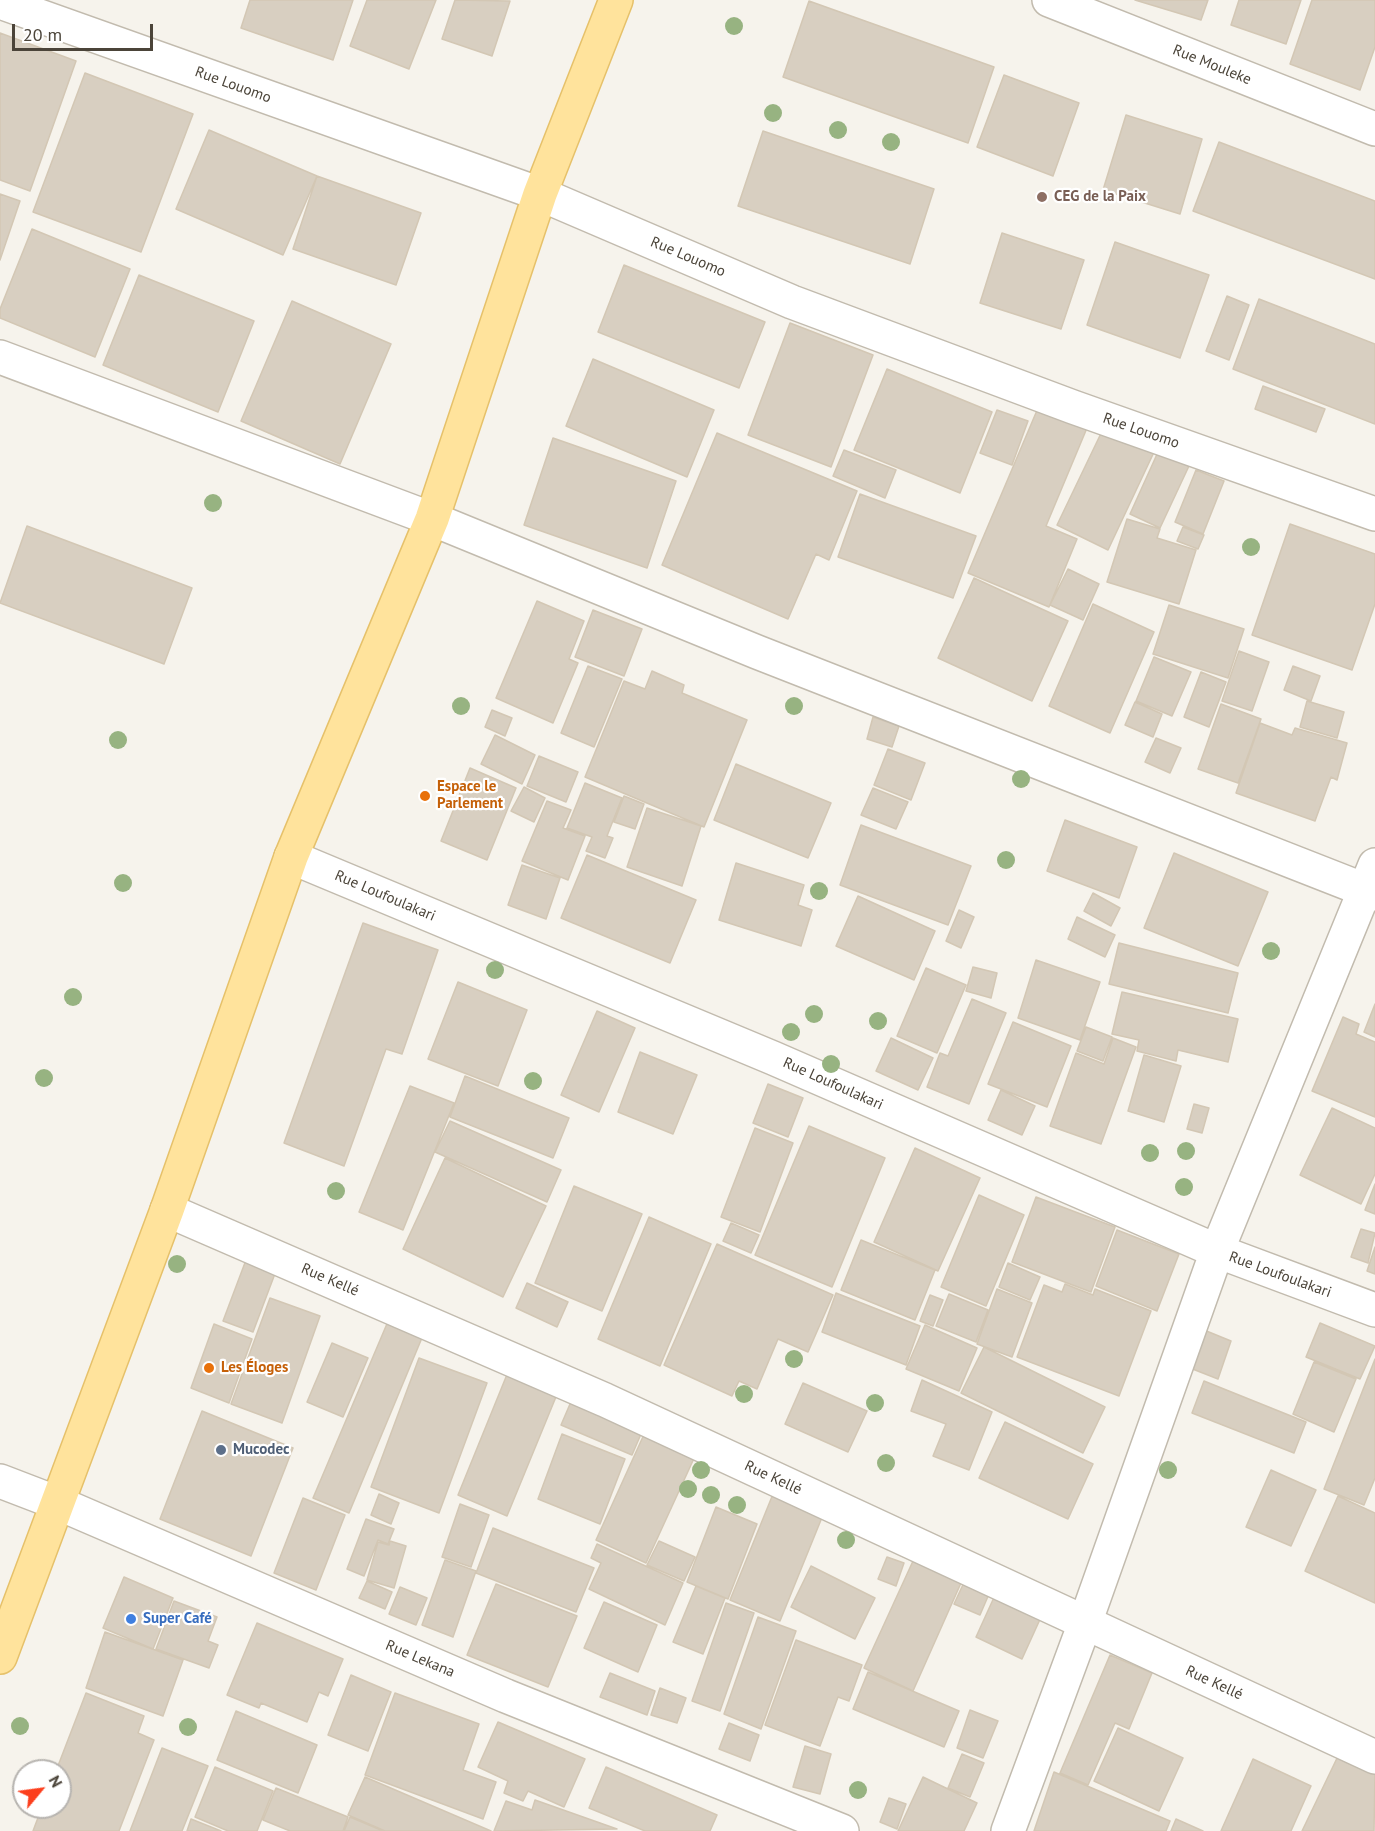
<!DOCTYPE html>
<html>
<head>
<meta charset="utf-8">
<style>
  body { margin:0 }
  #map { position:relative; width:1375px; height:1831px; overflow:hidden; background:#f6f3ec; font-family:"PT Sans",sans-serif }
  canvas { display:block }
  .north { position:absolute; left:12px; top:1759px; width:60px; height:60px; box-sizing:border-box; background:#fff; border:2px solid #b7b4b0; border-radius:50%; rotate:61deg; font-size:16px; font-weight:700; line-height:24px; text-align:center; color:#4b4439 }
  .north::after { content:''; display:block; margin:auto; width:21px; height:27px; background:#fc3f1d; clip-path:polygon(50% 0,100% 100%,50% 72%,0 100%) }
  .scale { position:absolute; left:12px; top:24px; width:141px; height:27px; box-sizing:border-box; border:3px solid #4b4439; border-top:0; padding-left:8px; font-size:18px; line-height:21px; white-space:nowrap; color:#4b4439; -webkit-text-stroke:4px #fff; paint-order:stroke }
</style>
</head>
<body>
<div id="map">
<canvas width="1375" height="1831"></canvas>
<div class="north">N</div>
<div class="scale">20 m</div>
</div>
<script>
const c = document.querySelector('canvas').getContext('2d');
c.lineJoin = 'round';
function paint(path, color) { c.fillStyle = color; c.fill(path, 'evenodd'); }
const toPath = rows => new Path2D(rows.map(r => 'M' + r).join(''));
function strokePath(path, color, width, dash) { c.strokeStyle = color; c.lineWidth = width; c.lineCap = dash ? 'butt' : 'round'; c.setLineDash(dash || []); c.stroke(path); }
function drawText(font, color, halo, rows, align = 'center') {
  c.font = font + ' "PT Sans",sans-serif'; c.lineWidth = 4.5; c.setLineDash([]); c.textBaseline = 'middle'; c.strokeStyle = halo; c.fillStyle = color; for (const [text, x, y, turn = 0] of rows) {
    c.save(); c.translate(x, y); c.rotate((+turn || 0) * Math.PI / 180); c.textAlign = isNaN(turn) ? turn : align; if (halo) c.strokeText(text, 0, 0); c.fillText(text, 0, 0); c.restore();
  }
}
const building = toPath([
  [250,0,353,0,333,60,241,28,250,0],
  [367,0,436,0,409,69,350,46,367,0],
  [455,0,510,1,492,56,442,39,455,0],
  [1135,0,1208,0,1201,20,1135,0],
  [1239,0,1301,0,1286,44,1231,25,1239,0],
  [1312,0,1375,0,1375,47,1360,90,1290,64,1312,0],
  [809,1,994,67,968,143,783,77,809,1],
  [0,33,76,61,30,191,0,180,0,33],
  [85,73,193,114,141,252,33,212,85,73],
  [1004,75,1079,103,1053,176,977,147,1004,75],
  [1126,115,1202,139,1180,214,1103,190,1126,115],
  [209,130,317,176,283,255,176,209,209,130],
  [763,131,934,189,910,264,738,206,763,131],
  [1219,142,1375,201,1375,279,1193,211,1219,142],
  [317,176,421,213,396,285,293,249,317,176],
  [0,194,20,201,0,260,0,194],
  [32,229,130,269,95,357,0,318,0,309,32,229],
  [1002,233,1084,260,1061,329,980,303,1002,233],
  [1115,242,1209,275,1180,358,1087,325,1115,242],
  [624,265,765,322,739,388,598,332,624,265],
  [139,275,254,321,218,412,103,365,139,275],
  [1227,296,1249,305,1229,360,1206,351,1227,296],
  [1259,299,1375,344,1375,424,1233,369,1259,299],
  [292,301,391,344,340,464,241,421,292,301],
  [790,323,873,355,831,467,748,435,790,323],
  [593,359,714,410,687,477,566,426,593,359],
  [887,369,992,412,960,493,854,450,887,369],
  [1263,386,1325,409,1316,432,1255,409,1263,386],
  [1038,408,1087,428,1046,526,1077,539,1049,607,968,573,1038,408],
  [997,410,1028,421,1012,465,980,453,997,410],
  [1105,425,1155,450,1108,550,1057,525,1105,425],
  [717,433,857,491,829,560,816,554,788,619,662,565,717,433],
  [553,438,676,481,647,568,524,525,553,438],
  [844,450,896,470,885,498,833,476,844,450],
  [1158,452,1189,466,1160,528,1130,514,1158,452],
  [1196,470,1224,481,1203,534,1175,522,1196,470],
  [860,494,976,536,953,598,838,557,860,494],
  [1127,519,1160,529,1157,538,1196,550,1179,604,1107,582,1127,519],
  [1290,524,1375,554,1375,604,1352,670,1252,635,1290,524],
  [27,526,192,588,164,664,0,603,27,526],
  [1183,527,1204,535,1198,549,1177,541,1183,527],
  [1068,569,1099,584,1083,620,1050,605,1068,569],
  [974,578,1068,621,1032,701,938,658,974,578],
  [537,601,584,621,569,659,578,663,553,723,496,698,537,601],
  [1093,604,1154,632,1110,733,1049,706,1093,604],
  [1169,605,1244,629,1228,678,1153,654,1169,605],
  [593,610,642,629,624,676,575,657,593,610],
  [1239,651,1269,662,1252,711,1222,701,1239,651],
  [1154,657,1191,672,1172,716,1136,701,1154,657],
  [588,666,622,679,594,747,561,733,588,666],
  [1293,666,1320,676,1311,701,1284,690,1293,666],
  [652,671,684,685,682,693,747,720,704,827,585,777,624,681,645,689,652,671],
  [1201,672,1226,682,1209,727,1184,717,1201,672],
  [1307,701,1344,712,1337,738,1300,727,1307,701],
  [1135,702,1162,714,1153,737,1125,725,1135,702],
  [1221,704,1261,719,1238,783,1198,769,1221,704],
  [492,710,512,718,505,736,485,727,492,710],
  [873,717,899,726,892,747,867,739,873,717],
  [1260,723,1292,735,1295,728,1347,743,1337,780,1331,777,1315,821,1236,793,1260,723],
  [495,735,535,755,522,784,481,764,495,735],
  [1156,738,1181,748,1170,773,1145,762,1156,738],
  [888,749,925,763,911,800,874,785,888,749],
  [539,756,578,772,566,802,527,786,539,756],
  [736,764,831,803,808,858,714,820,736,764],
  [470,768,516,788,487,860,441,841,470,768],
  [585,783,622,798,607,836,613,838,605,858,586,851,592,837,567,828,585,783],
  [524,787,545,798,534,822,511,811,524,787],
  [873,788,908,802,896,829,861,815,873,788],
  [624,796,644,804,635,829,614,822,624,796],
  [547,801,571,810,563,828,585,836,568,880,522,861,547,801],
  [647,808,701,826,682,886,627,867,647,808],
  [1065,820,1137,847,1119,898,1047,871,1065,820],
  [861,825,971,866,948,925,840,885,861,825],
  [1174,853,1268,892,1238,966,1144,928,1174,853],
  [587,855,696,900,670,963,561,918,587,855],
  [736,863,804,885,798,905,812,910,801,946,719,920,736,863],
  [522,865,560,878,546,919,508,905,522,865],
  [1093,893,1120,908,1111,926,1084,911,1093,893],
  [858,896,935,931,914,980,836,946,858,896],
  [959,910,974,917,961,948,946,941,959,910],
  [1077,917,1115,935,1105,957,1068,939,1077,917],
  [363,923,438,950,402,1054,386,1049,344,1166,284,1143,363,923],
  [1119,943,1238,973,1228,1013,1109,984,1119,943],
  [1036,960,1100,982,1080,1040,1018,1018,1036,960],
  [973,967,997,973,991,998,966,991,973,967],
  [926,968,966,985,937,1053,897,1036,926,968],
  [458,982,527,1010,498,1086,428,1059,458,982],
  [1122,992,1238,1019,1228,1062,1178,1050,1176,1061,1137,1051,1139,1040,1112,1034,1122,992],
  [972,999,1006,1013,969,1104,927,1087,940,1053,948,1056,972,999],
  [1375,1004,1375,1037,1364,1032,1375,1004],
  [597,1011,635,1028,599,1112,561,1095,597,1011],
  [1343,1017,1359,1024,1356,1034,1375,1042,1375,1117,1312,1091,1343,1017],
  [1013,1022,1071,1046,1047,1107,988,1084,1013,1022],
  [1086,1027,1112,1037,1103,1061,1077,1051,1086,1027],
  [891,1038,933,1058,918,1090,876,1071,891,1038],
  [1113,1038,1136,1047,1101,1144,1050,1126,1076,1053,1104,1064,1113,1038],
  [640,1052,697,1075,673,1134,618,1112,640,1052],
  [1144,1055,1181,1066,1164,1122,1128,1111,1144,1055],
  [465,1076,569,1118,553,1158,450,1117,465,1076],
  [768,1084,803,1098,788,1137,753,1123,768,1084],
  [410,1086,454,1103,403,1230,359,1212,410,1086],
  [1001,1090,1035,1106,1022,1135,988,1120,1001,1090],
  [1194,1104,1209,1108,1202,1133,1187,1129,1194,1104],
  [1332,1108,1375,1128,1375,1174,1361,1204,1300,1175,1332,1108],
  [450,1121,561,1170,547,1202,435,1152,450,1121],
  [809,1126,885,1158,832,1287,755,1255,809,1126],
  [755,1128,793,1143,760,1232,721,1217,755,1128],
  [915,1148,980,1178,938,1271,874,1242,915,1148],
  [445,1158,546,1206,503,1297,403,1249,445,1158],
  [1375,1184,1375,1214,1365,1210,1375,1184],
  [574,1186,642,1214,602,1311,535,1283,574,1186],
  [979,1195,1024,1215,986,1306,941,1287,979,1195],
  [1036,1197,1115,1227,1091,1292,1012,1262,1036,1197],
  [649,1217,711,1244,660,1366,598,1339,649,1217],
  [731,1223,759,1235,751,1253,723,1241,731,1223],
  [1361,1229,1375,1233,1368,1263,1351,1257,1361,1229],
  [1117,1230,1179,1254,1157,1311,1096,1286,1117,1230],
  [861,1240,935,1270,915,1320,841,1290,861,1240],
  [717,1244,833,1295,808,1352,778,1339,757,1389,739,1381,732,1396,664,1365,717,1244],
  [1375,1247,1375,1274,1367,1271,1375,1247],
  [249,1252,279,1263,253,1332,223,1321,249,1252],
  [1008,1263,1040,1277,1030,1300,999,1287,1008,1263],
  [527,1283,568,1302,557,1327,516,1308,527,1283],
  [1065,1284,1093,1295,1095,1289,1151,1311,1119,1396,1017,1357,1044,1285,1062,1292,1065,1284],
  [997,1289,1032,1303,1012,1357,977,1344,997,1289],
  [836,1293,920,1326,906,1365,822,1332,836,1293],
  [949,1294,988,1310,976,1342,936,1326,949,1294],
  [930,1295,943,1300,933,1326,920,1321,930,1295],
  [270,1298,320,1316,282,1423,231,1404,270,1298],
  [389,1319,424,1333,349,1513,313,1498,389,1319],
  [1320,1323,1375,1346,1360,1379,1306,1357,1320,1323],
  [214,1324,252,1339,229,1403,191,1388,214,1324],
  [925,1325,977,1348,959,1391,906,1369,925,1325],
  [1204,1330,1231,1341,1218,1379,1190,1368,1204,1330],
  [332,1343,368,1358,343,1417,307,1402,332,1343],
  [984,1347,1105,1407,1083,1453,961,1393,984,1347],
  [419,1358,487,1383,439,1513,371,1487,419,1358],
  [1375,1359,1375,1478,1364,1505,1324,1489,1375,1359],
  [1314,1362,1356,1379,1334,1432,1293,1414,1314,1362],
  [508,1372,558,1392,507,1516,458,1495,508,1372],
  [922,1380,992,1412,969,1470,933,1456,946,1424,911,1411,922,1380],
  [1204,1381,1306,1422,1294,1453,1192,1413,1204,1381],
  [803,1383,867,1411,848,1452,785,1424,803,1383],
  [573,1397,644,1427,632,1455,561,1425,573,1397],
  [202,1411,293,1448,251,1556,160,1519,202,1411],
  [1005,1422,1093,1464,1068,1519,979,1478,1005,1422],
  [646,1430,696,1454,646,1563,596,1540,646,1430],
  [562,1434,625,1459,600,1524,538,1499,562,1434],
  [1271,1470,1316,1490,1291,1546,1246,1527,1271,1470],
  [379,1494,399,1503,391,1524,371,1515,379,1494],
  [773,1494,823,1515,780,1621,730,1600,773,1494],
  [1338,1496,1375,1513,1375,1603,1305,1571,1338,1496],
  [303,1498,345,1515,316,1590,274,1573,303,1498],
  [460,1504,489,1515,471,1567,442,1557,460,1504],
  [716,1507,757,1524,728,1599,687,1582,716,1507],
  [366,1519,394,1529,388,1544,378,1540,364,1576,347,1569,366,1519],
  [493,1528,594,1568,576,1612,476,1573,493,1528],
  [390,1541,406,1546,394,1588,367,1580,378,1542,389,1545,390,1541],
  [659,1541,695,1557,684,1581,647,1565,659,1541],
  [597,1544,683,1583,665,1625,589,1589,601,1563,591,1558,597,1544],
  [887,1557,904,1563,896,1586,878,1579,887,1557],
  [445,1560,476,1571,453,1637,422,1625,445,1560],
  [913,1561,961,1583,913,1691,864,1668,913,1561],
  [811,1566,875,1598,855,1639,791,1607,811,1566],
  [967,1576,992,1587,980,1615,954,1604,967,1576],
  [124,1577,173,1598,153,1649,103,1628,124,1577],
  [367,1581,392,1592,385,1609,359,1598,367,1581],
  [496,1584,577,1616,548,1687,467,1655,496,1584],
  [696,1586,725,1598,703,1654,673,1642,696,1586],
  [400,1587,427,1598,416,1625,389,1614,400,1587],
  [996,1593,1042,1615,1022,1659,976,1637,996,1593],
  [174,1601,217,1617,208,1641,218,1645,209,1668,156,1649,174,1601],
  [604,1602,657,1625,638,1672,584,1648,604,1602],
  [726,1603,754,1613,720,1711,692,1701,726,1603],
  [758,1617,796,1631,761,1729,724,1714,758,1617],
  [257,1623,343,1659,328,1696,319,1692,307,1722,261,1703,259,1708,227,1695,257,1623],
  [105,1632,183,1660,163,1716,86,1688,105,1632],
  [796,1640,862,1665,849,1701,838,1697,820,1746,765,1725,796,1640],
  [1110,1655,1152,1673,1129,1729,1115,1723,1088,1785,1060,1773,1110,1655],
  [868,1672,959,1711,944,1747,853,1709,868,1672],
  [610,1673,655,1691,647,1715,600,1697,610,1673],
  [351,1675,391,1692,368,1751,328,1735,351,1675],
  [660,1688,686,1698,677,1723,651,1715,660,1688],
  [86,1693,144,1716,138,1733,154,1740,119,1831,33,1831,42,1807,60,1807,60,1771,56,1771,86,1693],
  [395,1693,479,1724,463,1770,496,1782,483,1819,365,1775,395,1693],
  [970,1710,998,1721,983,1758,957,1748,970,1710],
  [236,1711,317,1745,298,1793,217,1760,236,1711],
  [498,1722,585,1759,564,1807,528,1791,523,1801,504,1793,508,1781,478,1767,498,1722],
  [729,1723,759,1735,750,1761,719,1749,729,1723],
  [1118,1728,1183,1758,1159,1811,1094,1781,1118,1728],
  [805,1746,831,1754,820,1794,793,1787,805,1746],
  [162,1748,208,1766,182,1831,130,1831,162,1748],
  [962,1754,984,1763,970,1797,948,1788,962,1754],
  [1339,1754,1375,1772,1374,1831,1302,1831,1339,1754],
  [1253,1759,1311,1786,1291,1831,1221,1831,1253,1759],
  [215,1767,273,1791,257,1831,228,1831,195,1817,215,1767],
  [606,1767,717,1815,710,1831,645,1831,589,1808,606,1767],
  [1054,1772,1170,1821,1166,1831,1034,1831,1054,1772],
  [365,1777,491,1831,385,1831,348,1815,365,1777],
  [923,1777,977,1803,964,1831,898,1831,923,1777],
  [276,1788,348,1817,343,1831,290,1831,263,1820,276,1788],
  [889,1798,906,1804,897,1829,880,1822,889,1798],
  [535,1800,617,1829,494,1831,506,1801,532,1810,535,1800],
  [350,1817,383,1831,344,1831,350,1817],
  [191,1819,221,1831,187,1831,191,1819],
  [1176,1819,1203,1831,1171,1831,1176,1819]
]);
const minor = toPath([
  [1049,0,1375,129],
  [0,2,540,194,792,302,1073,407,1375,514],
  [0,357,432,519,757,652,1375,894],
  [291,857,773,1058,1217,1251,1375,1310],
  [167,1210,605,1400,1375,1757],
  [0,1481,60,1504,506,1696,842,1831],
  [1008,1831,1085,1623,1217,1251,1375,865]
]);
const primary = toPath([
  [0,1657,167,1210,291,857,432,519,540,194,616,0]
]);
const trees = [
  [734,26],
  [773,113],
  [838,130],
  [891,142],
  [213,503],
  [1251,547],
  [461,706],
  [794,706],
  [118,740],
  [1021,779],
  [1006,860],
  [123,883],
  [819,891],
  [1271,951],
  [495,970],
  [73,997],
  [814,1014],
  [878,1021],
  [791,1032],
  [831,1064],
  [44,1078],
  [533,1081],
  [1186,1151],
  [1150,1153],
  [1184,1187],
  [336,1191],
  [177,1264],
  [794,1359],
  [744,1394],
  [875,1403],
  [886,1463],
  [701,1470],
  [1168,1470],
  [688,1489],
  [711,1495],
  [737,1505],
  [846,1540],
  [20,1726],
  [188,1727],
  [858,1790]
];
const markers = [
  [1042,197,6,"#8d6e63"],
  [425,796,6,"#e8710a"],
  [209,1368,6,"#e8710a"],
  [221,1450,6,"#5c6f8a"],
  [131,1619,6,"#3f7fe0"]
];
const streetNames = [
  ["Rue Mouleke",1212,65,22],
  ["Rue Louomo",233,85,20],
  ["Rue Louomo",688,257,23],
  ["Rue Louomo",1141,431,19],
  ["Rue Loufoulakari",385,896,23],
  ["Rue Loufoulakari",833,1084,24],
  ["Rue Loufoulakari",1280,1275,20],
  ["Rue Kellé",330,1280,23],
  ["Rue Kellé",773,1478,25],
  ["Rue Lekana",420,1659,23],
  ["Rue Kellé",1214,1683,25]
];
const educationNames = [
  ["CEG de la Paix",1054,197]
];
const foodNames = [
  ["Espace le",437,787],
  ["Parlement",437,804],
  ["Les Éloges",221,1368]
];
const serviceNames = [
  ["Mucodec",233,1450]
];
const shopNames = [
  ["Super Café",143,1619]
];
paint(building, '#d8cfc1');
strokePath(building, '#d3c7b4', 1.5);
strokePath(minor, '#c2bbae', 36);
strokePath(primary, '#e6c16a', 36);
strokePath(minor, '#fff', 33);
strokePath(primary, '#ffe39c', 33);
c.fillStyle = '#97b381';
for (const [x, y] of trees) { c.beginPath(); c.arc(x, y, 9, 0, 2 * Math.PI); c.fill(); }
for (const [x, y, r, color] of markers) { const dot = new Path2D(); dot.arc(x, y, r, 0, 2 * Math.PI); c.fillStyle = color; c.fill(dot); strokePath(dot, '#fff', 2); }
drawText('15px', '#4b4439', '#fff', streetNames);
drawText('bold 15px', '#785e54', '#fff', educationNames, 'left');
drawText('bold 15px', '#c56008', '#fff', foodNames, 'left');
drawText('bold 15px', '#4e5e75', '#fff', serviceNames, 'left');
drawText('bold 15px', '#366cbe', '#fff', shopNames, 'left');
</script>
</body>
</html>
